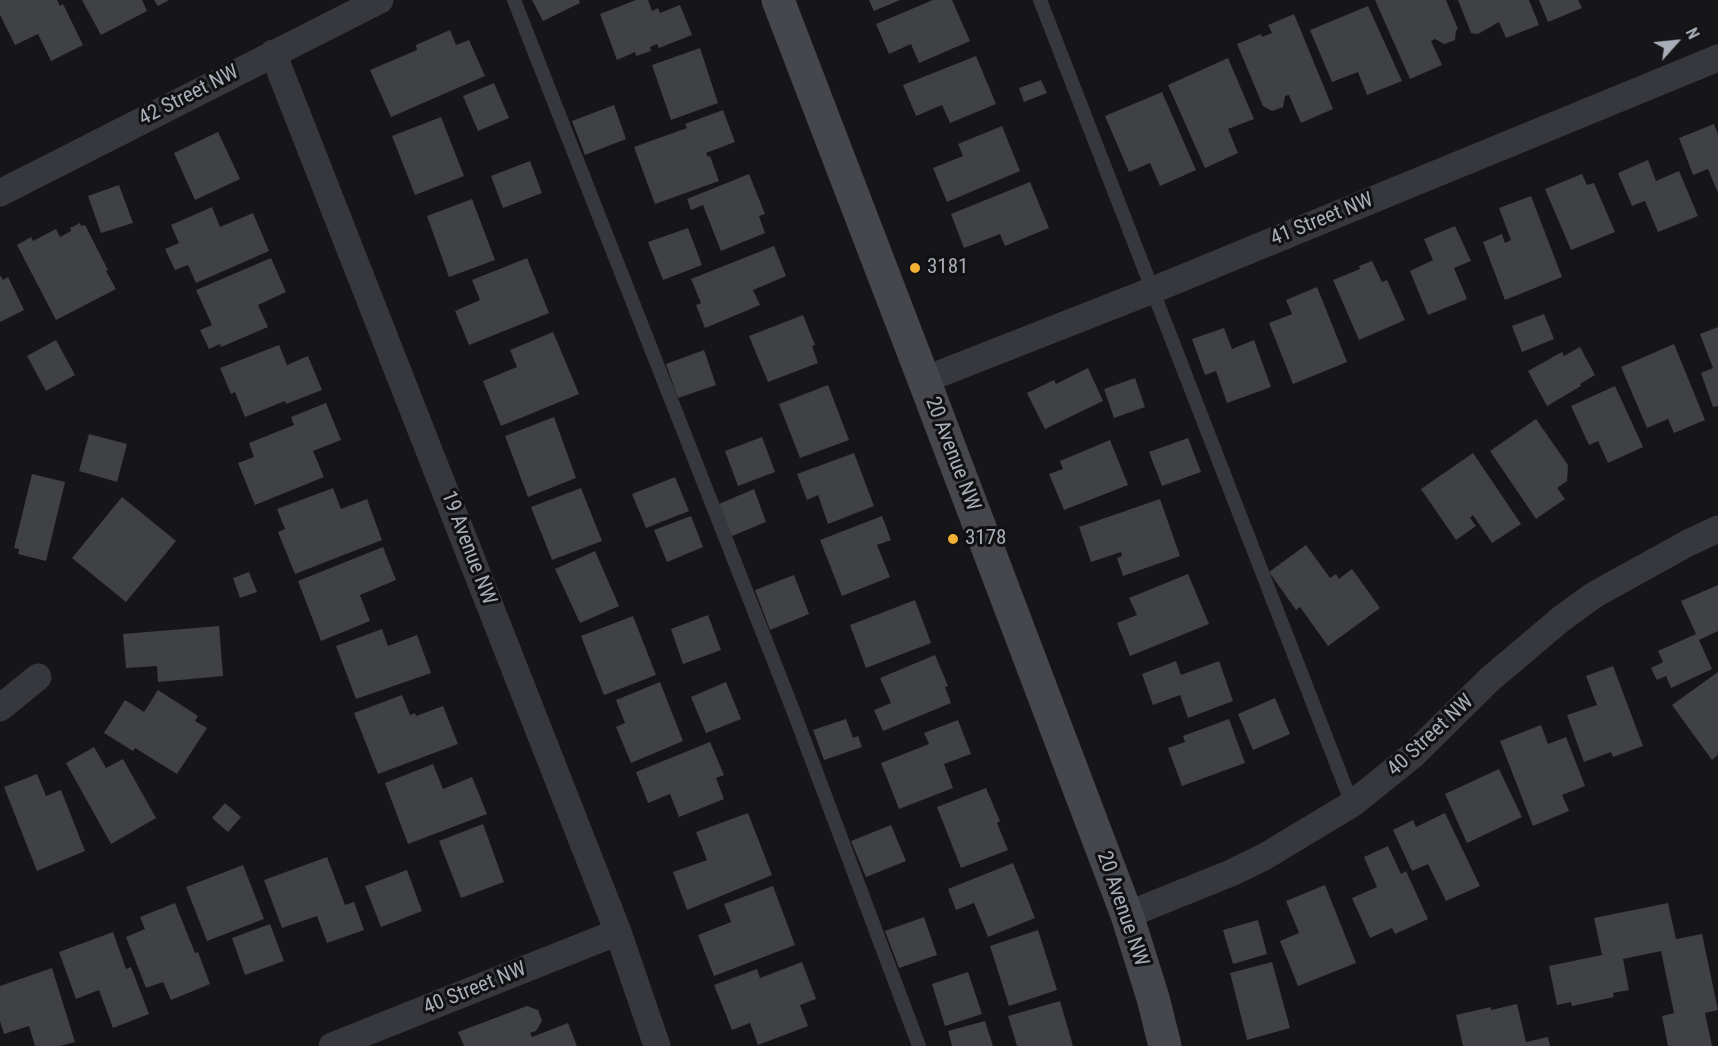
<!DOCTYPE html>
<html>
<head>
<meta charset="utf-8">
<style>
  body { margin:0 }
  #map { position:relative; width:1718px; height:1046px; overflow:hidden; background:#161618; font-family:"Roboto Condensed",sans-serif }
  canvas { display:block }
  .north { position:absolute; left:1646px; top:12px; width:60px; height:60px; -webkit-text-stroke:4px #111113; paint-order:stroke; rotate:63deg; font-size:16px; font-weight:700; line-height:24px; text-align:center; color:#a8adb8 }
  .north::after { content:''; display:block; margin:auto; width:21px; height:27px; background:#a8adb8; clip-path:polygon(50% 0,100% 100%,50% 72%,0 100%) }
</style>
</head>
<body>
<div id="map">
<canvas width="1718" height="1046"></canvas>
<div class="north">N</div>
</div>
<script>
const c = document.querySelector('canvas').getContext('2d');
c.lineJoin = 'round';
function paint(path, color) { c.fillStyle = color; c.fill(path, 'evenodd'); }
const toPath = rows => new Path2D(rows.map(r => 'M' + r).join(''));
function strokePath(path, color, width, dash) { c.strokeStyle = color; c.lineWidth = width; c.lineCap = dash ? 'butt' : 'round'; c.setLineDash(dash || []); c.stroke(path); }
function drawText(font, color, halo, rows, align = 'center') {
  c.font = font + ' "Roboto Condensed",sans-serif'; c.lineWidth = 6; c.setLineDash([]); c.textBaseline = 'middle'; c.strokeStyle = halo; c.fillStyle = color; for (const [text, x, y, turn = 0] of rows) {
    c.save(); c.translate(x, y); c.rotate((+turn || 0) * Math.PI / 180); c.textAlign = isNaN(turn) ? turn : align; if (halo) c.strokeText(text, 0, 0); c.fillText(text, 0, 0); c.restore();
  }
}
const building = toPath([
  [0,0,57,0,60,6,63,4,83,45,51,61,38,34,15,45,0,15],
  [82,0,142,0,147,11,101,35],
  [154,0,169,0,158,6],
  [532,0,579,0,580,3,543,21],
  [636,0,648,0,652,11,658,8,660,13,680,5,692,35,659,48,657,44,650,47,651,51,636,56,635,52,617,60,600,14],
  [869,0,900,0,874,11],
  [933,0,952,0,970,41,919,63,911,44,889,54,876,24],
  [1375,0,1446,0,1458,29,1456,30,1455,40,1444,44,1435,39,1431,41,1442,65,1410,79],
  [1458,0,1529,0,1539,25,1506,38,1499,22,1478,34,1471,33],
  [1539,0,1578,0,1582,8,1548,22],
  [1368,6,1402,81,1367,95,1358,72,1332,82,1310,30],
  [1294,14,1333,109,1301,123,1289,95,1285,96,1283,107,1272,111,1263,106,1237,44,1261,34,1262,37,1272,33,1268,25],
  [450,30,456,45,469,40,485,76,391,117,370,70,417,50,416,45],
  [700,48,718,103,671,120,652,65],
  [976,56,996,104,950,123,942,105,916,116,903,85],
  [1228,58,1254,119,1228,129,1238,153,1205,168,1168,85],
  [1041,80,1047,93,1024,102,1019,88],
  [494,83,509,118,478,131,463,96],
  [1162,92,1196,170,1160,186,1150,163,1129,172,1105,116],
  [614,105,626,139,585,155,572,121],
  [723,110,735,142,706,153,708,157,710,156,719,181,655,204,634,147,687,128,685,124],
  [441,117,464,176,415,195,392,136],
  [1714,124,1718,134,1718,193,1708,169,1693,175,1679,138],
  [1002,126,1020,171,947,202,933,168,963,156,958,144],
  [218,132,240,179,195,200,174,153],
  [1648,160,1656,181,1679,171,1698,216,1658,232,1645,201,1632,206,1618,173],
  [530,161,542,193,503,208,491,176],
  [749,174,765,214,759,216,765,233,721,251,703,205,691,210,687,199],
  [1582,174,1587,185,1594,183,1615,232,1571,250,1545,189],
  [1030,182,1049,228,1005,246,1000,234,964,248,951,214],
  [119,185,133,223,101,233,88,196],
  [1531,196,1562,277,1505,300,1483,242,1502,234,1505,243,1511,240,1499,208],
  [472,199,495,260,449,277,427,216],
  [212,207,220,227,253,213,269,251,196,283,188,265,175,270,165,249,179,243,171,225],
  [80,223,81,226,85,225,108,270,106,271,116,289,56,320,17,245,31,237,33,241,56,229,60,237,71,231,70,228],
  [1455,226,1471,261,1454,268,1467,299,1428,315,1410,271,1433,260,1424,239],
  [688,228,702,265,663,280,648,242],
  [774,246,786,276,753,290,760,305,705,328,696,305,701,303,691,279],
  [271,258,286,292,258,305,268,327,221,347,220,344,209,349,200,330,212,325,196,290],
  [527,258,549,313,469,345,455,311,480,300,472,280],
  [1372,261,1382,282,1387,280,1405,320,1359,340,1333,280,1360,269,1359,266],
  [0,275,3,280,8,277,24,310,0,322],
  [1317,287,1347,362,1293,384,1269,323,1292,314,1286,300],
  [1544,314,1554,339,1522,352,1512,326],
  [803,315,815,345,812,346,818,363,768,382,749,336],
  [1718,327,1718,406,1713,407,1701,373,1713,368,1700,334],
  [1224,328,1232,349,1254,340,1271,387,1227,403,1216,371,1205,375,1192,339],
  [553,332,579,394,501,426,483,381,517,367,510,350],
  [56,340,75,375,46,391,27,356],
  [1674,344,1705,420,1674,433,1668,419,1647,428,1621,367],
  [279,345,287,365,308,356,322,390,286,404,285,401,245,417,235,392,231,394,220,368],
  [1580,347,1595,375,1580,384,1581,386,1547,406,1528,371,1562,352,1564,356],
  [704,350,716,385,678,398,666,364],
  [1088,368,1103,401,1045,429,1027,393,1054,380,1056,384],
  [1135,378,1145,407,1114,418,1104,389],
  [828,385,849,440,800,458,779,404],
  [1615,386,1643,447,1608,463,1598,441,1589,445,1571,406],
  [326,403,341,440,313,451,324,477,255,505,238,463,254,457,249,443,294,425,291,417],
  [554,417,576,478,528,497,505,436],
  [1536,419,1568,465,1567,481,1557,488,1565,499,1536,519,1490,451],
  [89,434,127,444,117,482,79,471],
  [762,437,775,472,738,486,725,451],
  [1188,438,1201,472,1162,486,1149,452],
  [1110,440,1128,485,1064,510,1049,474,1063,469,1060,461],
  [854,453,874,506,828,524,818,495,807,500,797,474],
  [1473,453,1521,524,1492,543,1473,515,1470,518,1476,526,1456,540,1421,489],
  [32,474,65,482,46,561,18,554,19,549,14,548],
  [675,477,689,511,646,528,632,494],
  [333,488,341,509,367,499,382,540,295,574,278,532,285,529,277,509],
  [581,488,602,541,552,560,531,507],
  [754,489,766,522,732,536,719,504],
  [122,497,176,541,126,602,72,558],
  [1160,499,1180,556,1123,576,1117,558,1122,556,1121,552,1091,562,1079,527],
  [691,516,703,547,667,562,654,530],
  [882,516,891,540,877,545,890,577,842,596,820,540],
  [1306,545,1330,578,1336,574,1339,579,1352,569,1380,608,1328,646,1300,607,1296,610,1269,572],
  [383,547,396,580,360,595,370,621,321,641,298,581],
  [595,551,619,606,580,623,555,569],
  [249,572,257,592,240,598,233,578],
  [1188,574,1209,624,1130,656,1117,623,1137,615,1129,598],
  [794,575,809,614,770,630,755,590],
  [1718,585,1718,631,1699,640,1712,669,1671,688,1666,676,1657,680,1651,668,1663,662,1658,651,1696,634,1681,601],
  [915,600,931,643,866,668,850,625],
  [708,615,721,650,683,664,671,629],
  [633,616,656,675,604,695,581,636],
  [219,626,223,676,158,682,157,666,126,668,123,634],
  [382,629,388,646,417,635,431,673,356,699,336,646],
  [935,655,948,686,945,687,951,703,883,731,874,710,891,703,880,678],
  [1176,661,1181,675,1219,661,1233,701,1188,718,1180,695,1153,705,1142,674],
  [1613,666,1643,746,1613,757,1611,752,1584,762,1567,715,1597,705,1586,676],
  [1718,672,1718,755,1712,760,1672,705],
  [660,682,683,741,631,763,616,727,625,723,616,700],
  [726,682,741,719,706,733,691,697],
  [158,690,198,716,195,721,207,728,177,774,135,748,133,751,104,733,125,700,144,712],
  [402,695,410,715,415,713,416,716,443,706,458,744,378,774,354,713],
  [1275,698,1290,734,1253,750,1238,714],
  [846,719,853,738,858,736,862,747,824,760,813,730],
  [1229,719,1245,763,1182,786,1168,748,1185,742,1183,736],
  [958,720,971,754,944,764,953,788,899,809,881,763,929,744,924,733],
  [1541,725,1548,744,1566,737,1585,786,1562,795,1569,811,1533,826,1500,741],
  [710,742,724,775,716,778,724,799,679,817,670,794,648,803,636,772],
  [94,747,106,768,123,759,156,818,111,844,66,763],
  [433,764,443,789,472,777,487,814,408,844,385,783],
  [1499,769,1522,817,1467,843,1445,794],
  [37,774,46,796,61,790,85,851,37,871,4,787],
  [986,788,1000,821,997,823,1008,850,961,868,937,807],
  [225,803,241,817,228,832,212,818],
  [748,813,772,875,687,910,673,872,707,860,696,832],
  [1445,813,1480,886,1446,901,1428,864,1412,871,1393,830,1413,820,1416,827],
  [483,824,504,882,461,898,439,841],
  [891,825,906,861,866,877,851,841],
  [1388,846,1401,874,1406,871,1428,919,1395,934,1392,928,1370,938,1352,898,1377,887,1364,857],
  [327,857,345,905,354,902,364,930,327,943,317,916,282,928,264,880],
  [1013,863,1035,918,988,937,974,903,956,910,948,889],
  [243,865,264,919,207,941,186,887],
  [407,870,422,911,381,927,365,886],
  [1325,885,1356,963,1298,986,1280,941,1299,933,1286,901],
  [773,886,795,945,714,976,698,935,731,922,724,904],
  [175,903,195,953,198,952,210,984,171,1000,163,982,146,988,126,937,145,929,140,917],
  [1668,903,1676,939,1702,934,1718,1010,1705,1013,1712,1046,1668,1046,1662,1016,1674,1013,1661,951,1623,959,1629,990,1613,993,1614,997,1572,1006,1571,1002,1557,1005,1549,966,1602,955,1594,918],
  [924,917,937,955,899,968,885,931],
  [1258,920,1267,954,1233,964,1223,930],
  [270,924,284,961,245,975,232,938],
  [1038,930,1057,990,1009,1006,990,946],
  [113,932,126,969,131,967,149,1014,113,1028,99,990,76,999,59,952],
  [802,962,816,999,800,1005,808,1026,758,1045,750,1023,732,1030,714,985,757,969,760,978],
  [1272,962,1290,1028,1247,1040,1230,973],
  [52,968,75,1042,60,1046,35,1046,29,1026,4,1034,0,1021,0,986],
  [968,972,982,1014,945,1026,932,984],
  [1060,1001,1073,1046,1017,1046,1008,1016],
  [1517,1004,1526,1042,1548,1037,1550,1046,1463,1046,1456,1015,1491,1007,1491,1010],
  [527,1006,538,1010,542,1021,536,1031,530,1033,532,1037,568,1023,577,1046,464,1046,458,1032],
  [985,1021,993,1046,952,1046,948,1031]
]);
const lane = toPath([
  [514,0,793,710,919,1046],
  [1040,0,1352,804]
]);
const street = toPath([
  [273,53,618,932,657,1046],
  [0,193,380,0],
  [924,380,1153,290,1718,58],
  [0,708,38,677],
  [1127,915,1231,873,1264,857,1352,804,1413,755,1490,679,1561,619,1594,595,1688,543,1718,529],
  [332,1046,618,932]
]);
const secondary = toPath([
  [778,0,924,380,1127,915,1153,998,1165,1046]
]);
const markers = [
  [915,268,6,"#f2b134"],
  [953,539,6,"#f2b134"]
];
const streetNames = [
  ["42 Street NW",189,96,-27],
  ["41 Street NW",1322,220,-22],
  ["20 Avenue NW",952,454,69],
  ["19 Avenue NW",468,548,69],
  ["40 Street NW",1431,736,-43],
  ["20 Avenue NW",1122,909,71],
  ["40 Street NW",475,989,-22]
];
const poiNames = [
  ["3181",927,268],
  ["3178",965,539]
];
paint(building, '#404145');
strokePath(lane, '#37383d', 14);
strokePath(street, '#37383d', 27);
strokePath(secondary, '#45474d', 33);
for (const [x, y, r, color] of markers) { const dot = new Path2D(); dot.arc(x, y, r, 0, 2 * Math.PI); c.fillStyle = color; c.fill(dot); strokePath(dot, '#111113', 2); }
drawText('21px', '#a8adb8', '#111113', streetNames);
drawText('21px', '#a8adb8', '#111113', poiNames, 'left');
</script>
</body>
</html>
